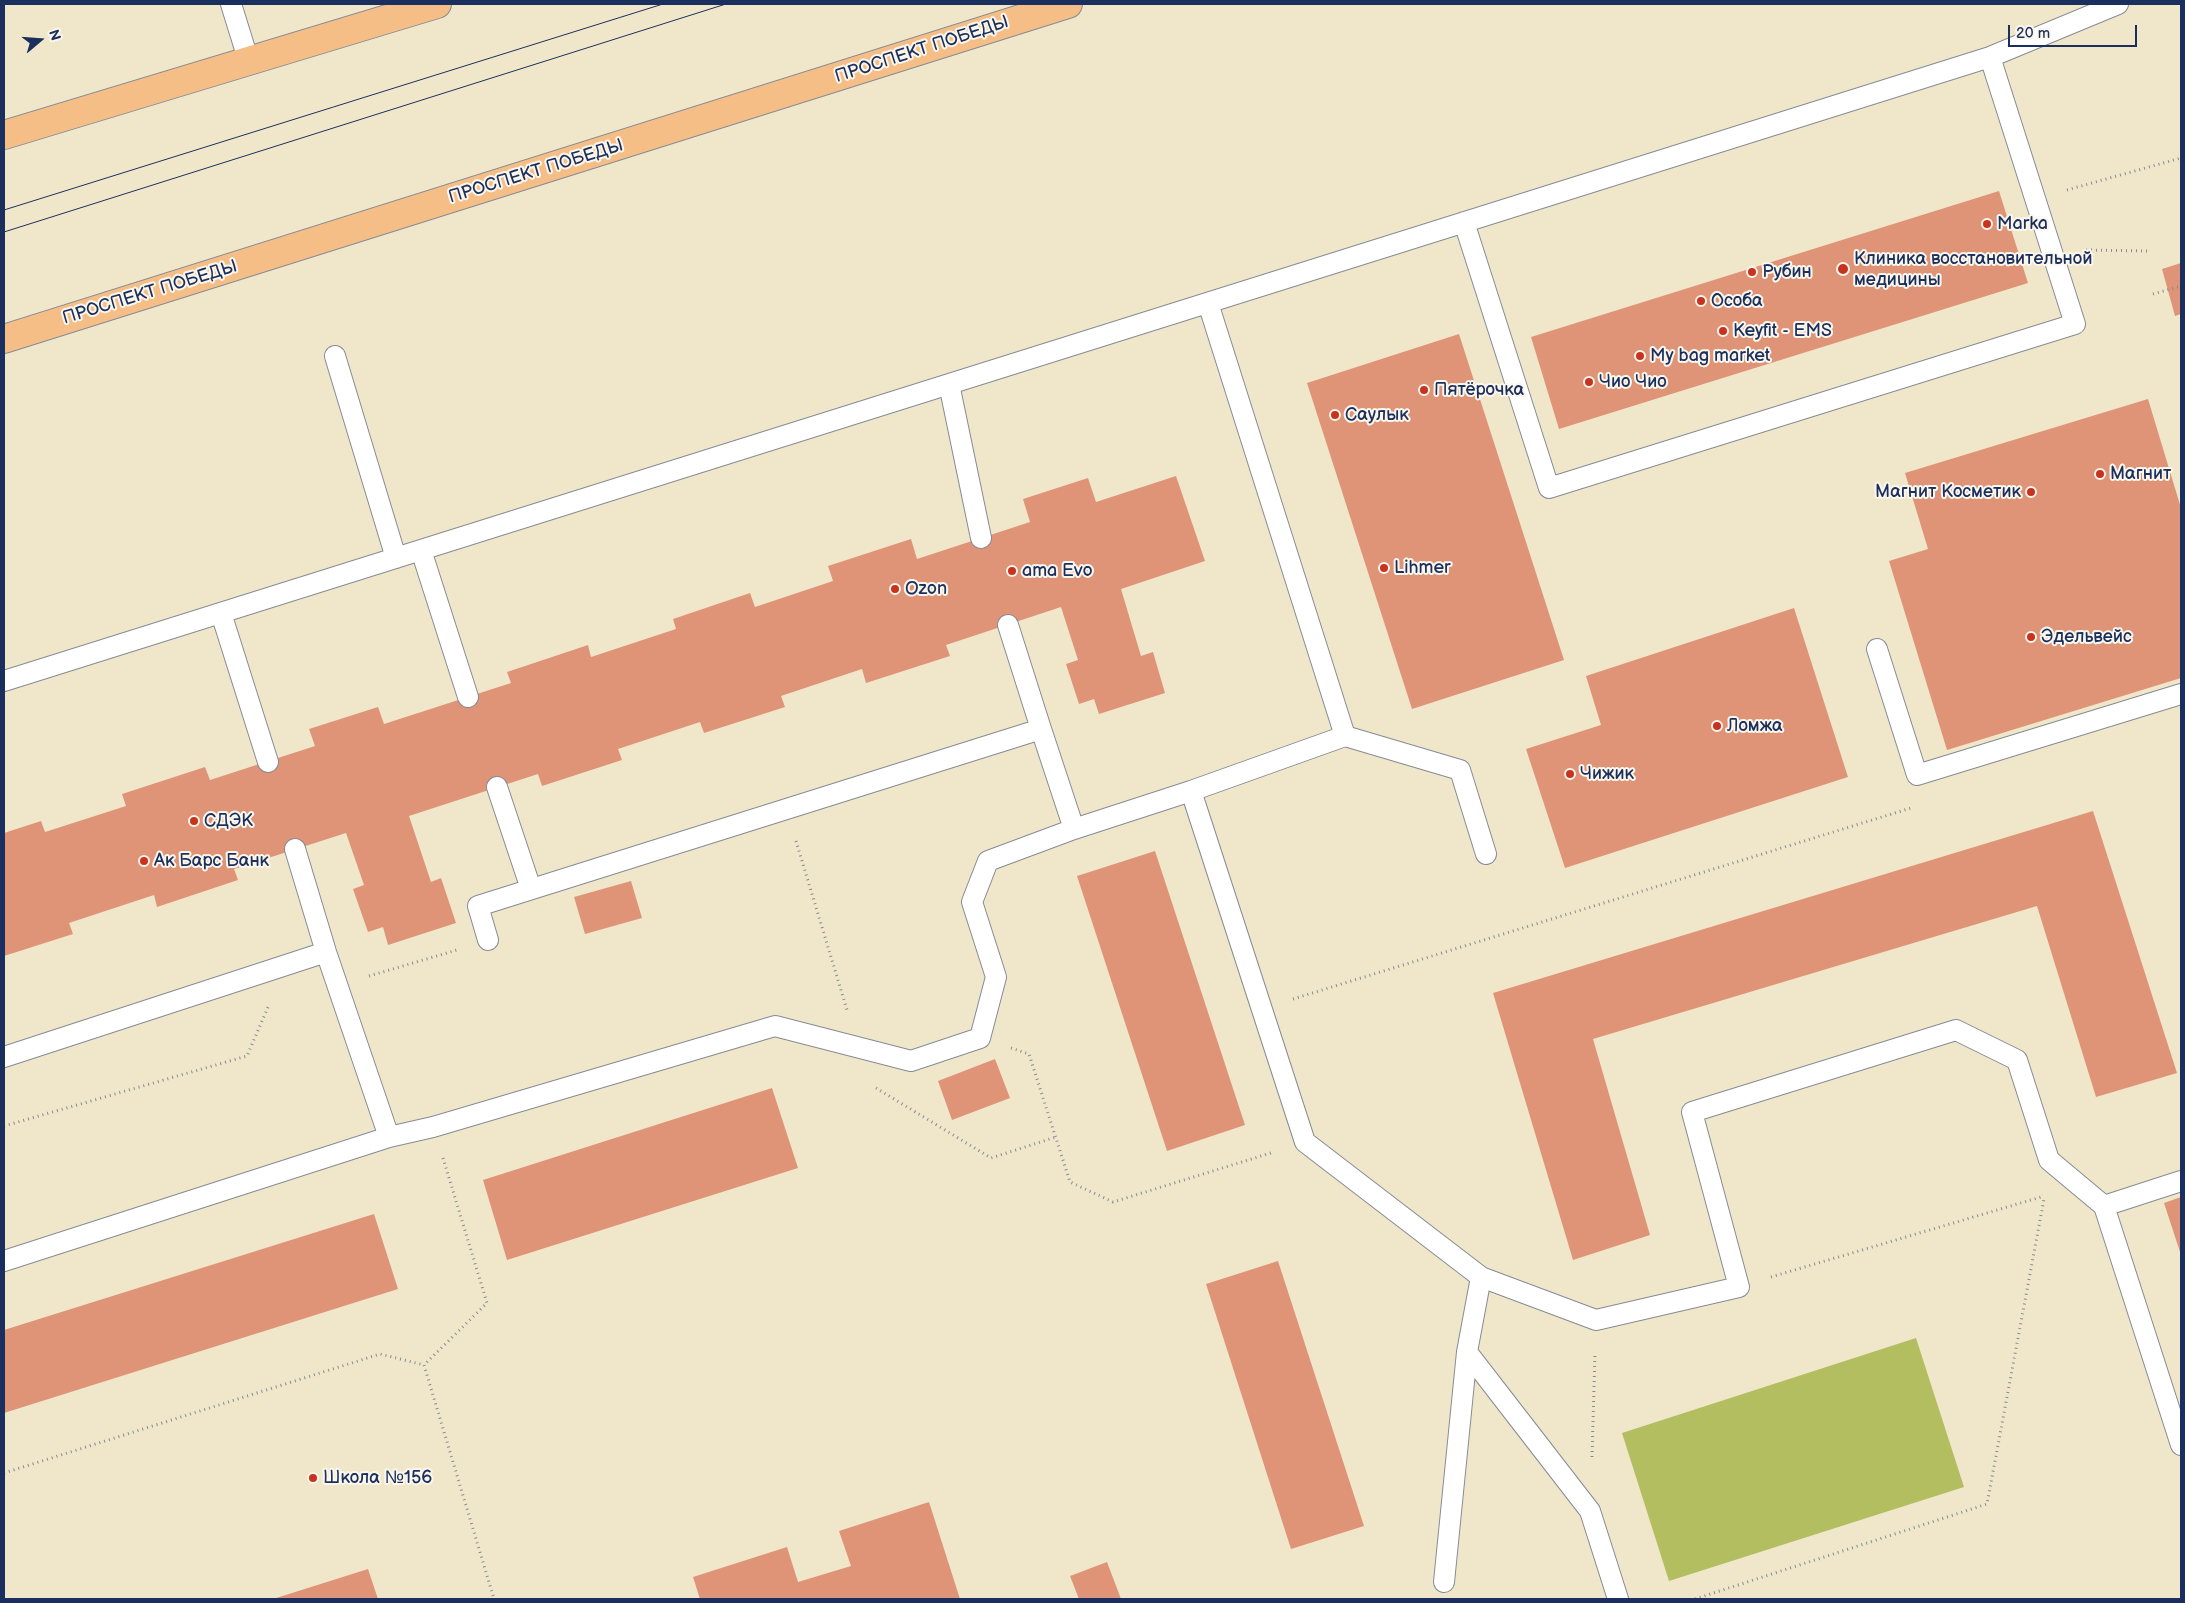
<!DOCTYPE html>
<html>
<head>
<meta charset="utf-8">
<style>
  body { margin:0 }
  #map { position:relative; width:2185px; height:1603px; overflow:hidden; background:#f0e7cb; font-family:"Balsamiq Sans",sans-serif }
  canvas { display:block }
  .frame { position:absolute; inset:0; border:5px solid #1b2f5e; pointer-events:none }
  .north { position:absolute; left:15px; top:15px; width:50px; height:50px; -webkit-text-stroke:4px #fbf7ec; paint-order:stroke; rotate:72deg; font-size:14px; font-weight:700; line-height:20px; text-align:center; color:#1b2f5e }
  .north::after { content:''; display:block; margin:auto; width:18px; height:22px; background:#1b2f5e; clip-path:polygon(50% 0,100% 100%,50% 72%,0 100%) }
  .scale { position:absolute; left:2008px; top:25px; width:129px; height:22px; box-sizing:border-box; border:2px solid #1b2f5e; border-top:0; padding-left:6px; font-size:15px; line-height:18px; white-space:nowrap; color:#1b2f5e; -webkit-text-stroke:4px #fbf7ec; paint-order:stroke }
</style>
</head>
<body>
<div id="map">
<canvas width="2185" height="1603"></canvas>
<div class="frame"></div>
<div class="north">N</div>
<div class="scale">20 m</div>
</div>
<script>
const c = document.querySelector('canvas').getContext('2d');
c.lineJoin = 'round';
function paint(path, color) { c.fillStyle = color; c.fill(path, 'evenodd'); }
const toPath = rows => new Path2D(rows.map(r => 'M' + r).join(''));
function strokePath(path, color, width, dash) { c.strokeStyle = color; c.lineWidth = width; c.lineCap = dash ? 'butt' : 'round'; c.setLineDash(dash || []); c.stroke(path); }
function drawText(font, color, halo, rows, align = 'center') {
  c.font = font + ' "Balsamiq Sans",sans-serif'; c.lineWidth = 4; c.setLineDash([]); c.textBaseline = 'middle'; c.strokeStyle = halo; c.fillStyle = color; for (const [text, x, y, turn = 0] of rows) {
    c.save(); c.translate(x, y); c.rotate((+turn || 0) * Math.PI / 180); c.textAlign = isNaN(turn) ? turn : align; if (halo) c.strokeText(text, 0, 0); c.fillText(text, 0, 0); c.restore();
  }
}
const green = toPath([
  [1916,1338,1964,1487,1669,1581,1622,1433]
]);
const building = toPath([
  [1999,191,2028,283,1559,429,1531,337],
  [2181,263,2181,314,2175,316,2162,269],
  [1459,334,1564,660,1412,709,1307,383],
  [2148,399,2181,508,2181,678,1947,750,1889,561,1928,549,1905,473],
  [1176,476,1205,561,1121,589,1141,656,1153,652,1165,693,1099,714,1094,699,1079,704,1066,664,1078,660,1061,607,946,645,950,656,866,683,862,669,781,696,785,707,704,733,700,722,618,749,622,760,542,786,538,774,409,816,431,882,441,878,456,923,388,945,383,927,368,932,353,889,364,885,346,833,234,869,238,880,157,907,154,895,69,923,73,934,4,956,4,833,41,821,45,832,126,806,122,794,205,767,210,780,315,746,309,729,378,707,384,724,511,683,507,672,588,645,591,657,676,629,673,619,750,593,755,607,833,581,828,566,911,539,917,559,1030,522,1023,499,1088,478,1096,502],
  [1794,608,1848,777,1565,868,1526,749,1601,725,1586,676],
  [2093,811,2177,1073,2096,1097,2037,906,1593,1039,1650,1235,1573,1260,1493,993],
  [1155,851,1245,1125,1167,1151,1077,876],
  [631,881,642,918,585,934,574,897],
  [995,1059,1010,1098,952,1120,938,1081],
  [772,1088,798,1168,507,1260,483,1180],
  [2181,1197,2181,1255,2164,1203],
  [374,1214,398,1289,4,1413,4,1330],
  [1278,1261,1364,1526,1291,1549,1206,1284],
  [929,1502,960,1599,700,1599,693,1577,787,1547,798,1582,851,1566,839,1531],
  [1107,1562,1121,1599,1079,1599,1070,1576],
  [368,1569,378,1599,273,1599]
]);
const path = toPath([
  [2067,190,2181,158],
  [2086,250,2148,251],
  [2153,294,2181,286],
  [796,841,847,1010],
  [369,976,457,950],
  [1293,999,1911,808],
  [1011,1048,1029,1054,1070,1182,1113,1202,1274,1152],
  [876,1088,991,1158,1056,1137],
  [4,1126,247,1056,268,1007],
  [443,1158,487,1303,424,1365,494,1599],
  [1771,1277,2041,1197],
  [1592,1457,1595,1353],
  [4,1473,380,1354,424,1365],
  [1695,1599,1987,1504,2044,1199]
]);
const service = toPath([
  [231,4,249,62],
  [1464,222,1549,488,2075,324,1990,57],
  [1208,303,1345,736,1191,791,1305,1142,1481,1277,1467,1352,1590,1511,1618,1599],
  [335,356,396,558],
  [949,384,981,538],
  [421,550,468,697],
  [221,613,268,762],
  [1008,625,1041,729],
  [1877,649,1917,775,2181,694],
  [4,681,1990,57,2118,4],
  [1345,736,1460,770,1486,854],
  [497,787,531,889],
  [488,940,478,906,1041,729,1074,829,1191,791],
  [4,1057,326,952],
  [389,1137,433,1127,775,1026,911,1061,980,1038,996,977,972,902,988,861,1074,829],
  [2181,1181,2104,1206,2181,1445],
  [4,1261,389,1137,326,952,295,849],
  [1481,1277,1596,1320,1739,1287,1692,1112,1956,1030,2017,1060,2049,1160,2104,1206],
  [1444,1582,1467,1352]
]);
const primary = toPath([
  [4,135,437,4],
  [4,339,1068,4]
]);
const tram = toPath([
  [4,210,663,4],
  [4,232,726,4]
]);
const markers = [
  [1987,224,5,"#c8321e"],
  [1843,269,6,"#c8321e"],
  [1752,272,5,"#c8321e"],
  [1701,301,5,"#c8321e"],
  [1723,331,5,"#c8321e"],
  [1640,356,5,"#c8321e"],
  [1589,382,5,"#c8321e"],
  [1424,390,5,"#c8321e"],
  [1335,415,5,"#c8321e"],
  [2100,474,5,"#c8321e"],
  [2031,492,5,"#c8321e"],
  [1384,568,5,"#c8321e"],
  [1012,571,5,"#c8321e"],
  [895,589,5,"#c8321e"],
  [2031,637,5,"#c8321e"],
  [1717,726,5,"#c8321e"],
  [1570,774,5,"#c8321e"],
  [194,821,5,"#c8321e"],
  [144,861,5,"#c8321e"],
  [313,1478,5,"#c8321e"]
];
const streetNames = [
  ["ПРОСПЕКТ ПОБЕДЫ",922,50,-18],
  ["ПРОСПЕКТ ПОБЕДЫ",536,172,-17],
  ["ПРОСПЕКТ ПОБЕДЫ",150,293,-17]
];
const poiNames = [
  ["Marka",1997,224],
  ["Клиника восстановительной",1854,259],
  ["медицины",1854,280],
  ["Рубин",1762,272],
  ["Особа",1711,301],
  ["Keyfit - EMS",1733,331],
  ["My bag market",1650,356],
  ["Чио Чио",1599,382],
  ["Пятёрочка",1434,390],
  ["Саулык",1345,415],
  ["Магнит",2110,474],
  ["Магнит Косметик",2021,492,"right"],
  ["Lihmer",1394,568],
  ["ama Evo",1022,571],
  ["Ozon",905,589],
  ["Эдельвейс",2041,637],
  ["Ломжа",1727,726],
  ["Чижик",1580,774],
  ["СДЭК",204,821],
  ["Ак Барс Банк",154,861],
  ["Школа №156",323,1478]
];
paint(green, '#b2be60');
paint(building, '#df9478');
strokePath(service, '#868b94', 22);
strokePath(primary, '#868b94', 30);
strokePath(path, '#868b94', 3, [1, 4]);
strokePath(service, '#fff', 20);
strokePath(primary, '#f6be87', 28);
strokePath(tram, '#1b2f5e', 1);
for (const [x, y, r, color] of markers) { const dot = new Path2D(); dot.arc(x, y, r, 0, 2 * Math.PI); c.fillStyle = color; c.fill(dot); strokePath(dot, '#fbf7ec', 2); }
drawText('18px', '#1b2f5e', '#fbf7ec', streetNames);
drawText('18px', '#1b2f5e', '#fbf7ec', poiNames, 'left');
</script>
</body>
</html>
